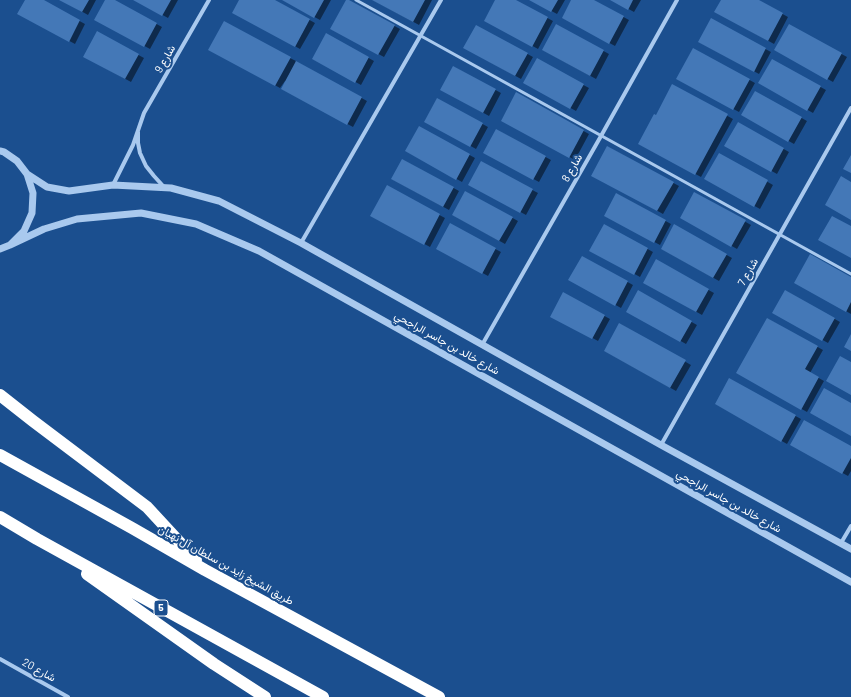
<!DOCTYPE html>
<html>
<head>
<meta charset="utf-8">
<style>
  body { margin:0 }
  canvas { display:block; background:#1b4f8f }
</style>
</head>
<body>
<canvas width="851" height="697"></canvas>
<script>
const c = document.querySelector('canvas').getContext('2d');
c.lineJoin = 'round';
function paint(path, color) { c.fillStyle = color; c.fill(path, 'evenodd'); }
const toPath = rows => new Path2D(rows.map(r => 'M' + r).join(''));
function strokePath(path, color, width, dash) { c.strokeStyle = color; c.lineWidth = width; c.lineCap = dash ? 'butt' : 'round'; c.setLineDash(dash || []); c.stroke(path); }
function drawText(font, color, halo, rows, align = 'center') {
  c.font = font + ' Barlow,Vazirmatn,sans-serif'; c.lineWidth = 4; c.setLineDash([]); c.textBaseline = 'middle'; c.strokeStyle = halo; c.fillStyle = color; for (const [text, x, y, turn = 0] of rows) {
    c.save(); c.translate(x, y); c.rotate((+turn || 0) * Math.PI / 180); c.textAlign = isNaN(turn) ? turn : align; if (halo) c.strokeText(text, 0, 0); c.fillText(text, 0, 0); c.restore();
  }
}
const shadow = toPath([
  [26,0,41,0,85,24,75,44,19,14],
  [61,0,96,0,88,15],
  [106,0,113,0,162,27,150,49,96,20],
  [135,0,178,0,168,18],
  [240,0,273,0,315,23,300,49,233,12],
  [283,0,331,0,320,20],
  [347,0,400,29,384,57,331,29],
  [373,0,432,0,419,25],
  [496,0,514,0,553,21,538,49,485,20],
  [531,0,565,0,557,14],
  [572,0,592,0,629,20,615,46,563,18],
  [612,0,641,0,634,12],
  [722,0,757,0,788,17,774,44,716,12],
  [711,20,771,52,759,74,699,42],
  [556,25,609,54,596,79,543,50],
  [789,25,847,57,833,82,776,50],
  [476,26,533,57,521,79,465,48],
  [98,33,144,58,131,82,85,57],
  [326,34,374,61,361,85,313,59],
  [209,49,290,58,296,61,295,61,367,101,353,127,282,89,286,82,285,81,280,88],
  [693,49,755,83,739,112,677,79],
  [537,60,589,88,576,111,525,83],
  [772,60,826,90,813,113,760,83],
  [454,67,501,93,489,116,442,90],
  [673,86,733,119,701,177,639,144,656,116],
  [755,92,807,121,794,144,742,115],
  [516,94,589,134,575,160,502,120],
  [437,99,488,127,476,149,425,121],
  [738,123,789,152,777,174,726,146],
  [419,127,475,158,462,182,406,151],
  [497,130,551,160,539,182,485,153],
  [608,147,679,186,663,214,593,175],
  [719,154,773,185,760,209,705,179],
  [403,160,459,191,449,210,392,179],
  [481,163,538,193,526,215,470,185],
  [387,187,445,218,430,247,372,216],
  [466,192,518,221,505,244,453,215],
  [695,193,751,225,737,249,681,217],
  [617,194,671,224,660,245,605,216],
  [450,225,501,252,488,276,437,248],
  [604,225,653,252,640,277,591,250],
  [675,226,732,258,719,281,662,249],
  [582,257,633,285,621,308,570,280],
  [656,261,714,293,702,315,644,282],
  [851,278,851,314,796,282],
  [786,291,840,322,828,343,774,313],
  [638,292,697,325,686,344,627,311],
  [564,294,610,319,598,341,552,316],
  [768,319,823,350,810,373,824,381,807,412,738,373],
  [620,324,691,365,676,391,605,351],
  [730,380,801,419,787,444,716,404],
  [792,445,851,447,851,471,848,476]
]);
const building = toPath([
  [25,0,44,0,80,20,69,42,17,14],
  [59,0,89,0,82,12],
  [105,0,115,0,157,23,144,47,94,20],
  [133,0,171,0,162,16],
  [239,0,275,0,310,19,295,47,232,13],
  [282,0,324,0,314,18],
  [346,0,349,0,395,25,378,55,330,29],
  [372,0,425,0,413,22],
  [495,0,516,0,548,17,532,47,484,21],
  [529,0,558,0,551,12],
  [571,0,594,0,624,16,609,44,562,18],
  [610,0,633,0,628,10],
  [721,0,759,0,783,13,768,41,714,12],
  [711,18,766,48,754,72,698,42],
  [224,21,291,57,275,86,208,50],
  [556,24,604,50,590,76,542,50],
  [789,24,842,53,827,80,774,50],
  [476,25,528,53,515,76,463,48],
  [97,31,139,54,125,79,83,57],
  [326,33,369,57,355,83,312,59],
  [693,48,750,79,733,110,676,79],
  [537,58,584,84,570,109,523,83],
  [772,59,821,86,807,111,758,83],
  [296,61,362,97,347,125,281,89],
  [453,66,496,89,483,113,440,90],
  [672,84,728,114,695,175,638,144,654,114,656,115],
  [755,91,802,117,788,142,741,115],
  [516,92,584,130,569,158,501,121],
  [437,98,483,123,470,147,424,122],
  [738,122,784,148,771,172,724,146],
  [419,126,470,154,456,180,405,151],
  [496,129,546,156,533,180,483,153],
  [607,146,674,182,657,211,591,176],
  [719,153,768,180,754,207,704,179],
  [851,155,851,173,843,169],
  [402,159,454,187,443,207,391,179],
  [481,161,533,189,520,213,468,185],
  [841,176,851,182,851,220,825,205],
  [387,185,440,214,424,245,370,216],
  [465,191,513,217,499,241,452,215],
  [694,192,746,220,731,247,680,218],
  [616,193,666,220,654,243,604,216],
  [832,216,851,226,851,258,818,240],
  [450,223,496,248,482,274,436,249],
  [604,224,648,248,634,275,589,251],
  [674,224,727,254,713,278,661,249],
  [810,254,851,277,851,302,846,312,794,283],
  [582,256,628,281,615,306,568,280],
  [656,259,709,289,696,312,643,283],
  [638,290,692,321,680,342,626,312],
  [785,290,835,318,822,341,772,313],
  [563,292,605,315,592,339,550,317],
  [767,318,818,346,805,369,819,377,801,410,736,373],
  [619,323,686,360,670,388,604,351],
  [851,334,851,351,844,347],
  [840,356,851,362,851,395,826,381],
  [729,378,796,415,781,442,715,404],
  [824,388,851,403,851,436,810,413],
  [804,420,851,446,851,458,842,474,790,445]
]);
const service = toPath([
  [356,0,851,274]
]);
const minor = toPath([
  [138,132,138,143,140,153,146,166,154,176,164,187],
  [113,185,133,145,144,113,209,0],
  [301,243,441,0],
  [482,345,601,136,677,0],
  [661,445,851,108],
  [841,543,851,526],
  [0,659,68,697]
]);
const tertiary = toPath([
  [0,151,4,152,17,161,27,174,33,193,32,213,24,231,10,245,0,249],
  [27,174,47,187,69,191,113,185,171,188,219,201,301,243,661,445,851,549],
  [10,245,44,229,77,219,141,213,196,224,259,251,851,582]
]);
const motorway = toPath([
  [0,395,33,421,147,507,196,560],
  [0,455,132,528,205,570,439,697],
  [0,517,37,539,323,697],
  [87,574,214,664,265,697]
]);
const shields = [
  [161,608,14]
];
const shieldNames = [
  ["5",161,608]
];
const streetNames = [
  ["شارع 9",165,59,-60],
  ["شارع 8",572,168,-60],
  ["شارع 7",748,272,-61],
  ["شارع خالد بن جاسر الراجحي",447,343,29],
  ["شارع خالد بن جاسر الراجحي",729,501,29],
  ["طريق الشيخ زايد بن سلطان آل نهيان",226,565,29],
  ["شارع 20",39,670,29]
];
paint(shadow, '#0007');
paint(building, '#4478b7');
strokePath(service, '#a9c9ee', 3);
strokePath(minor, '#a9c9ee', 4);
strokePath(tertiary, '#a9c9ee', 7);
strokePath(motorway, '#fff', 12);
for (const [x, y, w] of shields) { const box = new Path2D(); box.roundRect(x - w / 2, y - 8, w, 16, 3); c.fillStyle = '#1b4f8f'; c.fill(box); strokePath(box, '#fff', 1); }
drawText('bold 10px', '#fff', null, shieldNames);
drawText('11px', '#fff', '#1b4f8f', streetNames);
</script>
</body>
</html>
